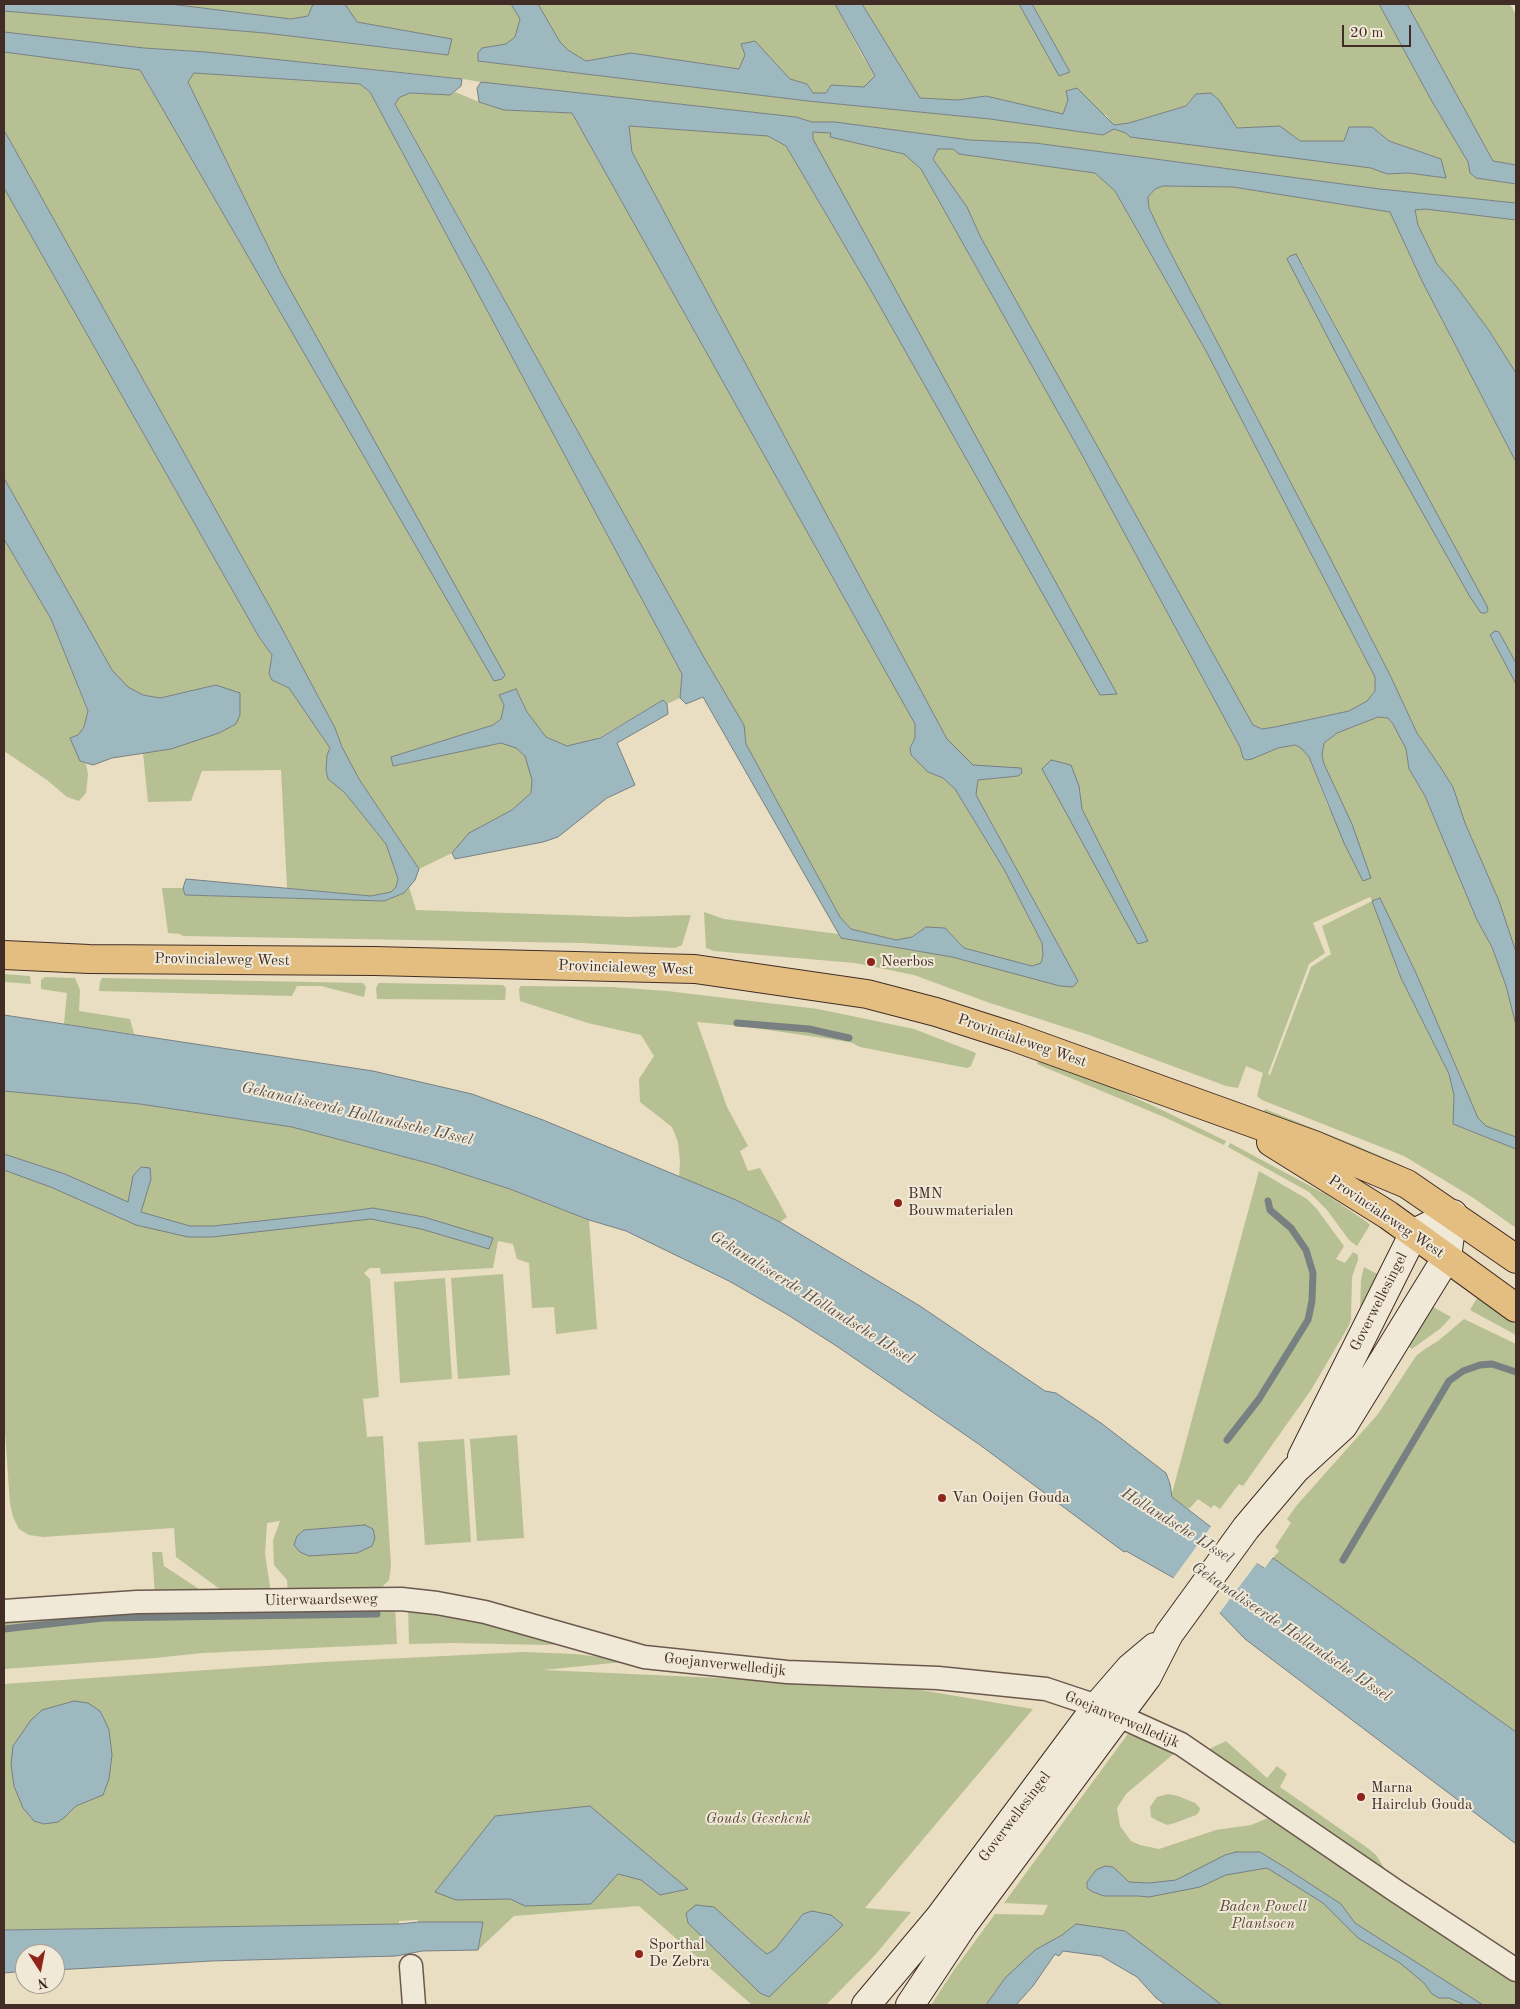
<!DOCTYPE html>
<html>
<head>
<meta charset="utf-8">
<style>
  body { margin:0 }
  #map { position:relative; width:1520px; height:2009px; overflow:hidden; background:#e9ddc2; font-family:"Old Standard TT",serif }
  canvas { display:block }
  .frame { position:absolute; inset:0; border:5px solid #412d26; pointer-events:none }
  .north { position:absolute; left:15px; top:1944px; width:50px; height:50px; box-sizing:border-box; background:#f1e9d7; border:1px solid #ab9e90; border-radius:50%; rotate:169deg; font-size:14px; font-weight:700; line-height:20px; text-align:center; color:#412d26 }
  .north::after { content:''; display:block; margin:auto; width:18px; height:22px; background:#8f2418; clip-path:polygon(50% 0,100% 100%,50% 72%,0 100%) }
  .scale { position:absolute; left:1342px; top:25px; width:69px; height:22px; box-sizing:border-box; border:2px solid #412d26; border-top:0; padding-left:6px; font-size:15px; line-height:18px; white-space:nowrap; color:#412d26; -webkit-text-stroke:4px #f1e9d7; paint-order:stroke }
</style>
</head>
<body>
<div id="map">
<canvas width="1520" height="2009"></canvas>
<div class="frame"></div>
<div class="north">N</div>
<div class="scale">20 m</div>
</div>
<script>
const c = document.querySelector('canvas').getContext('2d');
c.lineJoin = 'round';
function paint(path, color) { c.fillStyle = color; c.fill(path, 'evenodd'); }
const toPath = rows => new Path2D(rows.map(r => 'M' + r).join(''));
function strokePath(path, color, width, dash) { c.strokeStyle = color; c.lineWidth = width; c.lineCap = dash ? 'butt' : 'round'; c.setLineDash(dash || []); c.stroke(path); }
function drawText(font, color, halo, rows, align = 'center') {
  c.font = font + ' "Old Standard TT",serif'; c.lineWidth = 4; c.setLineDash([]); c.textBaseline = 'middle'; c.strokeStyle = halo; c.fillStyle = color; for (const [text, x, y, turn = 0] of rows) {
    c.save(); c.translate(x, y); c.rotate((+turn || 0) * Math.PI / 180); c.textAlign = isNaN(turn) ? turn : align; if (halo) c.strokeText(text, 0, 0); c.fillText(text, 0, 0); c.restore();
  }
}
const green = toPath([
  [170,4,313,4,308,16,291,19],
  [345,4,511,4,520,19,515,37,506,44,482,48,478,61,808,101,990,119,1102,135,1114,129,1126,133,1371,168,1387,174,1408,173,1445,178,1441,159,1389,141,1372,127,1349,127,1344,141,1300,141,1279,126,1237,128,1219,100,1211,93,1196,94,1186,106,1129,123,1113,125,1106,115,1068,100,1063,114,986,96,958,100,920,98,862,4,1019,4,1059,76,1070,72,1032,4,1379,4,1430,98,1468,162,1470,173,1490,180,1516,184,1516,203,1380,189,1036,143,970,140,835,122,812,122,796,117,481,82,457,78,206,52,144,48,4,32,4,11,265,33,448,55,451,39,357,22],
  [538,4,835,4,863,57,875,76,865,87,831,85,826,93,813,93,807,84,790,79,755,41,739,69,631,53,586,61,568,50,560,42],
  [1407,4,1510,4,1516,15,1516,165,1493,161],
  [4,52,140,70,494,680,281,273,188,82,193,73,360,84,370,92,682,674,680,698,667,704,663,700,595,740,567,746,546,737,527,712,516,689,499,695,504,705,501,719,493,725,391,757,393,766,501,743,516,748,525,756,529,768,532,780,531,793,524,800,512,810,469,833,452,853,419,869,359,779,342,747,335,728,280,625,4,130],
  [455,92,479,102,504,110,572,113,915,724,915,738,910,748,928,772,944,778,955,789,1005,871,1042,943,1043,955,1041,963,1032,966,964,948,945,928,926,927,912,937,897,940,851,929,840,917,746,744,744,725,706,661,395,103,400,97,410,93,450,95],
  [629,126,769,136,786,146,869,287,985,491,813,139,813,131,832,133,830,137,904,154,921,169,1081,453,1240,747,1243,758,1252,759,1278,748,1295,745,1301,748,1309,757,1328,806,1370,877,1352,824,1324,764,1322,755,1324,743,1336,733,1378,717,1388,718,1393,724,1406,749,1409,769,1425,796,1477,920,1492,947,1506,986,1516,1025,1516,1137,1486,1126,1478,1118,1416,973,1380,898,1372,901,1401,978,1449,1074,1454,1095,1453,1124,1516,1149,1516,1228,1472,1197,1404,1156,1262,1100,1257,1096,1263,1073,1246,1066,1238,1088,1226,1086,1089,1035,987,1002,914,975,855,963,714,951,706,948,704,912,724,919,838,934,841,938,952,957,1061,986,1078,981,976,795,978,780,1018,776,973,765,947,739,632,152],
  [1370,897,1372,901,1322,926,1331,954,1311,967,1270,1075,1268,1074,1309,964,1325,953,1313,923],
  [938,149,953,149,959,154,1095,173,1115,191,1206,351,1375,677,1375,691,1367,701,1349,711,1275,727,1262,729,1253,725,980,236,967,207,933,159],
  [1163,186,1233,187,1390,212,1422,281,1516,462,1516,663,1499,632,1490,635,1516,684,1516,952,1499,901,1465,823,1453,787,1441,768,1417,733,1390,675,1326,550,1165,242,1149,208,1148,197,1155,189],
  [1290,256,1303,265,1488,610],
  [4,188,259,637,272,655,269,674,272,680,289,688,330,748,327,755,326,770,328,779,345,793,386,844,398,879,396,887,391,892,371,896,287,888,281,770,202,771,191,801,148,802,143,753,171,749,219,733,236,724,216,685,160,698,143,695,128,687,111,670,4,478],
  [1415,209,1425,209,1516,220,1516,373,1488,329,1456,286,1437,264,1418,225],
  [4,539,51,619,88,712,84,727,78,735,80,761,86,764,88,774,86,793,79,801,67,797,47,780,4,751],
  [409,887,416,910,627,917,691,915,682,945,675,948,582,943,183,936,180,934,168,933,162,888,183,888,185,895,384,901,404,893],
  [4,974,30,976,31,984,4,982],
  [45,977,75,978,80,990,79,1011,130,1019,134,1034,64,1024,67,993,41,989,41,980],
  [102,978,363,983,366,987,364,997,321,986,297,986,292,996,99,991,100,982],
  [379,983,503,985,506,988,505,1000,377,999,376,988],
  [521,986,612,987,667,991,818,1009,914,1029,976,1053,971,1066,967,1068,860,1047,850,1042,741,1026,697,1022,727,1107,748,1146,740,1151,748,1171,760,1168,787,1217,780,1222,736,1200,679,1177,680,1162,678,1142,672,1127,640,1102,639,1079,654,1056,641,1035,588,1023,520,1001,519,989],
  [1041,1055,1162,1110,1226,1141,1224,1145,1164,1117,1037,1064],
  [4,1091,140,1104,292,1127,435,1165,510,1189,589,1220,597,1329,556,1334,554,1307,532,1308,529,1263,517,1259,513,1244,498,1241,493,1268,381,1274,380,1268,370,1268,364,1273,370,1279,379,1397,363,1399,367,1437,383,1436,391,1566,389,1580,382,1587,371,1593,288,1594,287,1580,274,1565,273,1540,280,1521,267,1523,265,1554,271,1593,228,1595,176,1557,174,1528,43,1537,29,1535,19,1529,13,1517,10,1504,4,1418],
  [1265,1109,1355,1145,1401,1165,1399,1171,1330,1139,1264,1112],
  [1230,1143,1327,1195,1367,1222,1370,1225,1357,1246,1349,1240,1327,1210,1309,1192,1228,1147],
  [1259,1171,1307,1199,1316,1208,1344,1246,1336,1259,1345,1263,1353,1252,1358,1255,1358,1260,1352,1277,1351,1319,1348,1327,1311,1390,1243,1486,1239,1484,1220,1509,1214,1505,1211,1508,1198,1499,1189,1509,1171,1497],
  [1364,1267,1381,1276,1360,1312,1361,1279],
  [503,1274,510,1375,458,1379,451,1278],
  [445,1278,452,1379,400,1383,394,1282],
  [1479,1295,1488,1298,1516,1325,1516,1335,1470,1310],
  [1433,1307,1451,1317,1441,1328,1412,1349,1408,1346],
  [1464,1319,1516,1344,1516,1732,1273,1558,1279,1551,1275,1547,1291,1523,1287,1519,1297,1505,1378,1414,1416,1356,1425,1349,1438,1341],
  [517,1435,524,1538,477,1541,470,1439],
  [464,1439,471,1542,425,1545,418,1442],
  [152,1552,162,1552,164,1566,199,1589,201,1596,155,1596],
  [395,1605,397,1644,202,1653,155,1658,4,1669,4,1618,105,1610],
  [408,1605,570,1643,548,1645,453,1643,409,1644],
  [525,1652,575,1654,633,1661,543,1670,897,1686,1033,1709,865,1908,911,1912,876,1954,826,2005,752,2005,639,1906,514,1916,478,1950,483,1922,419,1922,418,1920,399,1921,399,1924,4,1930,4,1684,323,1662],
  [1130,1731,1177,1751,1126,1794,1117,1808,1120,1826,1131,1841,1140,1845,1159,1849,1216,1830,1251,1825,1273,1816,1516,1976,1516,2005,1202,2005,1060,1936,1005,1978,986,2005,931,2005,954,1970,995,1914,1043,1915,1048,1905,1004,1903],
  [1226,1741,1267,1778,1277,1766,1287,1774,1280,1787,1369,1849,1376,1855,1386,1871,1205,1751],
  [1168,1794,1178,1796,1195,1803,1200,1808,1199,1812,1196,1815,1175,1823,1167,1825,1156,1820,1151,1817,1150,1807,1157,1797]
]);
const water = toPath([
  [4,4,170,4,291,19,308,16,313,4,345,4,357,22,452,39,448,55,265,33,4,11,4,4],
  [511,4,538,4,560,42,568,50,586,61,631,53,739,69,745,55,741,44,755,41,790,79,807,84,813,93,826,93,831,85,864,87,875,76,835,4,862,4,920,98,958,100,986,96,1063,114,1068,100,1066,91,1077,88,1114,125,1129,123,1186,106,1196,94,1211,93,1219,100,1237,128,1280,126,1300,141,1344,141,1349,127,1372,127,1389,141,1441,159,1446,178,1408,173,1387,174,1371,168,1130,137,1126,133,1114,129,1103,135,990,119,808,101,478,61,478,53,482,48,506,44,515,37,520,19,511,4],
  [1019,4,1032,4,1070,72,1059,76,1019,4],
  [1379,4,1407,4,1493,161,1516,165,1516,184,1476,178,1470,173,1468,162,1430,98,1379,4],
  [4,32,144,48,206,52,462,79,461,86,450,95,410,93,400,97,395,104,706,661,744,725,746,744,840,917,851,929,896,940,912,937,926,927,945,928,964,948,1032,966,1041,963,1043,955,1042,943,1005,871,955,789,943,778,928,772,911,755,910,748,915,738,915,724,572,113,504,110,479,102,477,88,481,82,796,117,812,122,835,122,970,140,1035,143,1380,189,1516,203,1516,220,1425,209,1415,210,1418,225,1437,264,1456,286,1488,329,1516,373,1516,462,1422,281,1390,212,1233,187,1163,186,1155,189,1148,197,1149,208,1165,242,1326,550,1390,675,1417,733,1441,768,1453,787,1465,823,1499,901,1516,952,1516,1025,1506,986,1492,947,1477,920,1425,796,1409,769,1406,749,1393,724,1388,718,1378,717,1337,733,1324,743,1322,755,1324,764,1352,824,1371,878,1363,881,1344,843,1309,757,1301,748,1295,745,1278,748,1252,759,1246,760,1243,758,1240,747,1081,453,921,169,904,154,830,137,831,133,813,132,813,139,1117,694,1100,695,869,287,786,146,768,136,629,126,632,152,947,739,973,765,1021,768,1022,773,1018,776,978,780,976,795,1078,981,1073,987,1060,986,952,957,841,938,703,697,686,704,680,698,682,674,370,92,360,84,194,73,188,82,281,273,505,675,502,679,494,681,140,70,4,52,4,32],
  [938,149,953,149,959,154,1095,173,1115,191,1206,351,1375,677,1375,691,1367,701,1349,711,1275,727,1262,729,1253,725,980,236,967,207,933,159,938,149],
  [4,130,280,625,335,728,342,747,359,779,419,869,415,880,404,893,384,901,185,895,183,888,186,879,371,896,391,892,396,887,398,879,386,844,345,793,328,779,326,770,327,755,330,748,289,688,272,680,269,674,272,655,259,637,4,188,4,130],
  [1296,254,1487,606,1488,610,1486,613,1481,613,1470,597,1376,430,1287,259,1290,256,1296,254],
  [4,478,112,670,128,687,143,695,160,698,216,685,240,693,240,715,236,724,219,733,171,749,112,758,93,765,80,761,70,738,78,735,84,727,88,711,51,619,4,539,4,478],
  [1495,631,1499,632,1516,663,1516,684,1490,635,1495,631],
  [516,689,527,712,546,737,567,746,600,738,663,700,667,704,668,714,617,743,635,785,607,798,558,837,543,842,455,859,452,853,469,833,512,810,531,793,532,780,525,756,516,748,501,743,393,766,391,757,493,725,501,719,504,705,499,695,516,689],
  [1051,760,1071,765,1079,786,1082,809,1148,941,1138,944,1042,769,1051,760],
  [1380,898,1416,973,1478,1118,1486,1126,1516,1137,1516,1149,1453,1124,1454,1095,1449,1074,1401,978,1372,901,1380,898],
  [4,1015,373,1071,472,1094,543,1120,736,1200,780,1222,920,1306,1045,1391,1056,1393,1101,1423,1166,1473,1170,1484,1172,1497,1264,1568,1273,1558,1516,1732,1516,1844,1245,1639,1220,1613,1172,1577,1126,1551,1124,1552,980,1445,838,1347,788,1315,729,1281,626,1231,589,1220,510,1189,435,1165,292,1127,140,1104,4,1091,4,1015],
  [4,1154,65,1174,128,1202,133,1176,141,1167,150,1168,151,1179,141,1212,190,1226,213,1226,344,1212,373,1208,424,1217,493,1238,489,1249,421,1229,371,1219,212,1237,188,1237,136,1225,53,1188,4,1170,4,1154],
  [365,1525,373,1529,375,1538,372,1546,357,1553,309,1556,300,1552,294,1545,297,1536,304,1530,365,1525],
  [74,1701,88,1703,100,1711,105,1721,109,1730,112,1755,109,1779,103,1795,76,1806,65,1817,58,1822,44,1824,34,1821,23,1808,14,1786,11,1764,13,1746,31,1720,42,1710,74,1701],
  [590,1806,688,1889,660,1895,641,1880,618,1874,591,1904,525,1906,510,1899,456,1900,435,1892,495,1816,590,1806],
  [1236,1852,1260,1852,1286,1868,1341,1904,1355,1923,1483,2005,1465,2005,1449,1998,1439,1998,1432,1994,1424,1983,1400,1963,1358,1938,1323,1903,1267,1868,1226,1875,1200,1887,1149,1897,1138,1896,1104,1896,1093,1892,1087,1888,1087,1882,1096,1870,1105,1866,1113,1867,1129,1882,1149,1883,1176,1880,1225,1855,1236,1852],
  [696,1905,714,1907,758,1947,767,1954,775,1949,803,1914,812,1911,831,1915,843,1925,769,1997,760,1993,688,1923,686,1913,696,1905],
  [419,1922,483,1922,478,1950,422,1951,396,1956,211,1961,55,1970,55,1954,25,1954,25,1971,4,1973,4,1930,399,1924,419,1922],
  [1076,1924,1125,1931,1222,2005,1166,2005,1156,1998,1137,1977,1101,1956,1063,1951,1059,1956,1055,1954,1033,1986,1016,2005,986,2005,1005,1978,1035,1950,1062,1935,1076,1924]
]);
const pier = toPath([
  [1212,1525,1264,1565,1274,1556,1265,1568,1257,1563,1218,1615,1172,1580]
]);
const stream = toPath([
  [737,1023,809,1029,849,1038],
  [1227,1440,1259,1399,1308,1320,1312,1301,1313,1273,1306,1250,1291,1228,1270,1210,1268,1201],
  [1343,1560,1449,1381,1463,1371,1480,1365,1492,1364,1516,1372],
  [4,1629,103,1618,377,1614]
]);
const minor = toPath([
  [4,1611,137,1602,401,1599,437,1603,485,1612,644,1657,787,1672,938,1678,1046,1689,1097,1706,1181,1744,1396,1891,1516,1970],
  [411,1966,414,2005]
]);
const secondary = toPath([
  [1302,1457,1414,1233,1453,1214],
  [866,2005,939,1918,1097,1706,1130,1668,1155,1647],
  [910,2005,963,1925,1147,1677,1169,1634,1246,1528,1295,1470,1343,1426,1447,1257,1453,1214]
]);
const primary = toPath([
  [4,955,89,959,374,961,695,969,867,994,936,1012,1014,1037,1314,1145,1407,1184,1516,1259],
  [1271,1142,1388,1215,1516,1308]
]);
const markers = [
  [871,962,5,"#8f2418"],
  [898,1203,5,"#8f2418"],
  [942,1498,5,"#8f2418"],
  [1361,1797,5,"#8f2418"],
  [639,1954,5,"#8f2418"]
];
const streetNames = [
  ["Provincialeweg West",222,960,1],
  ["Provincialeweg West",626,968,2],
  ["Provincialeweg West",1022,1041,19],
  ["Provincialeweg West",1386,1217,34],
  ["Goverwellesingel",1379,1302,-63],
  ["Uiterwaardseweg",321,1600,-1],
  ["Goejanverwelledijk",725,1665,6],
  ["Goejanverwelledijk",1122,1720,23],
  ["Goverwellesingel",1015,1817,-53]
];
const poiNames = [
  ["Neerbos",881,962],
  ["BMN",908,1194],
  ["Bouwmaterialen",908,1211],
  ["Van Ooijen Gouda",952,1498],
  ["Marna",1371,1788],
  ["Hairclub Gouda",1371,1805],
  ["Sporthal",649,1945],
  ["De Zebra",649,1962]
];
const parkNames = [
  ["Gouds Geschenk",758,1819],
  ["Baden Powell",1263,1907],
  ["Plantsoen",1263,1924]
];
const waterNames = [
  ["Gekanaliseerde Hollandsche IJssel",357,1114,13],
  ["Gekanaliseerde Hollandsche IJssel",812,1298,32],
  ["Hollandsche IJssel",1177,1526,32],
  ["Gekanaliseerde Hollandsche IJssel",1291,1632,34]
];
paint(green, '#b7c093');
paint(water, '#9db8bf');
strokePath(water, '#788082', 1);
paint(pier, '#e9ddc2');
strokePath(stream, '#788082', 7);
strokePath(minor, '#6b594d', 25);
strokePath(secondary, '#412d26', 30);
strokePath(primary, '#412d26', 30);
strokePath(minor, '#f1e9d7', 22);
strokePath(secondary, '#f1e9d7', 28);
strokePath(primary, '#e4be81', 28);
for (const [x, y, r, color] of markers) { const dot = new Path2D(); dot.arc(x, y, r, 0, 2 * Math.PI); c.fillStyle = color; c.fill(dot); strokePath(dot, '#f1e9d7', 2); }
drawText('15px', '#412d26', '#f1e9d7', streetNames);
drawText('15px', '#412d26', '#f1e9d7', poiNames, 'left');
drawText('italic 15px', '#594a3c', '#f1e9d7', parkNames);
drawText('italic 16px', '#58504c', '#f1e9d7', waterNames);
</script>
</body>
</html>
